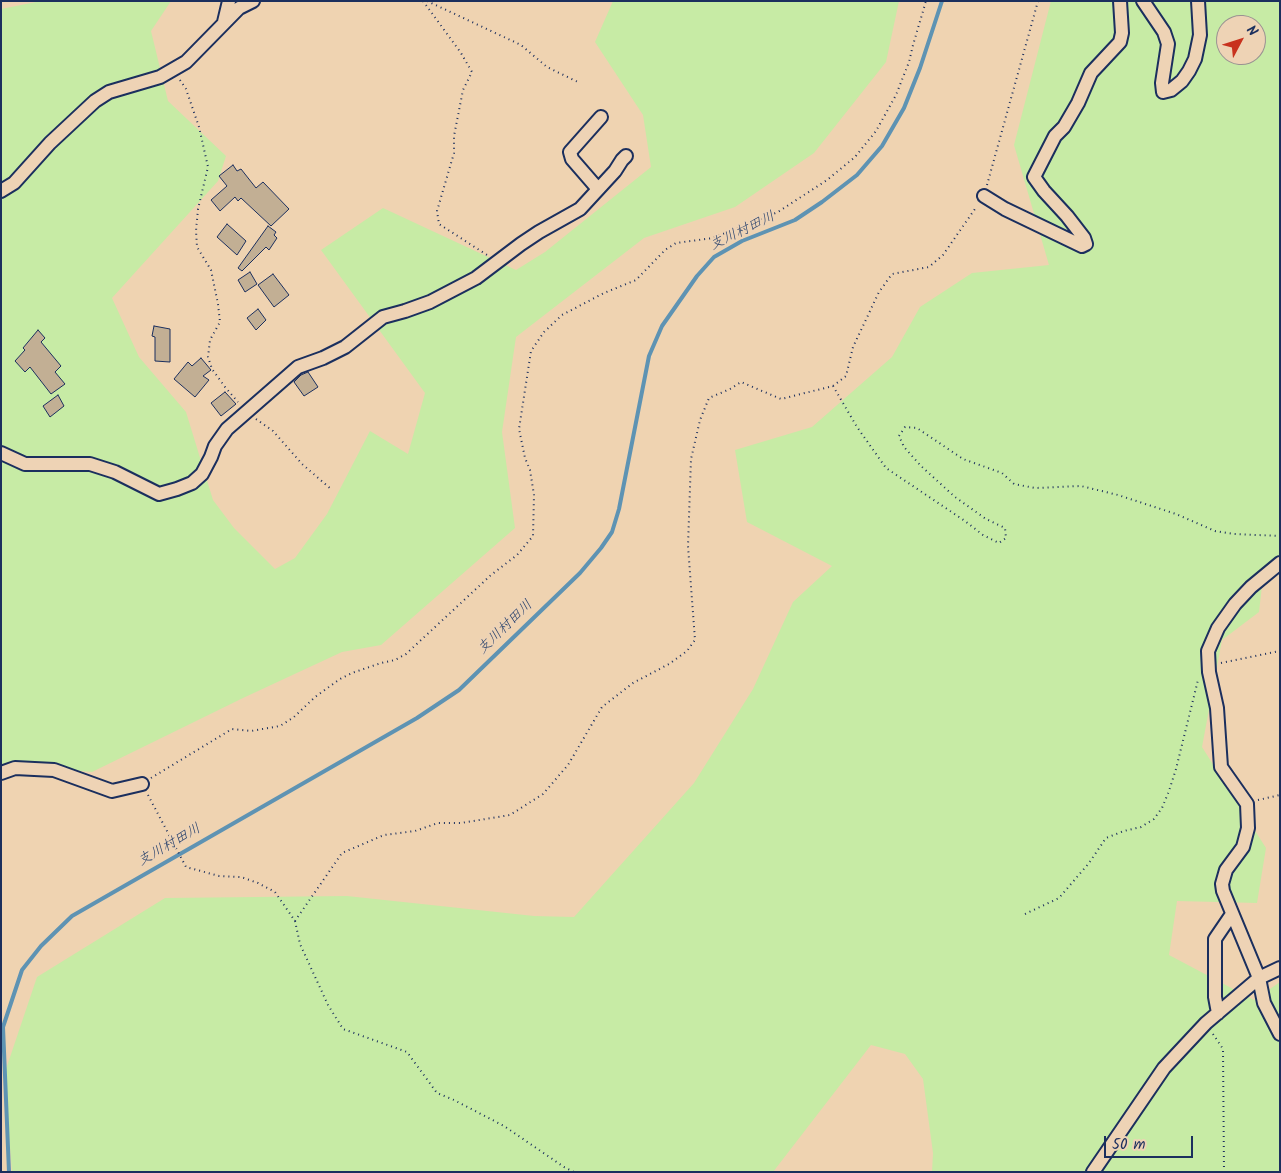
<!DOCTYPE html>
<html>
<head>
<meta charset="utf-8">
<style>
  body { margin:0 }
  #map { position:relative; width:1281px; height:1173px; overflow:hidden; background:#efd3b1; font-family:Kalam,sans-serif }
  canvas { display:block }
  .frame { position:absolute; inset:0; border:2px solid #1b2f5e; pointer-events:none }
  .north { position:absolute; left:1216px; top:15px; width:50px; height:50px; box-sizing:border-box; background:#eed3b5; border:1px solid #9a9192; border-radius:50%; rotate:50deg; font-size:14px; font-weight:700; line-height:20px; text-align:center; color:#1b2f5e }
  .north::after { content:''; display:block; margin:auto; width:18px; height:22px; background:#c8321e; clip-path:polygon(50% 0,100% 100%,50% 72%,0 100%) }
  .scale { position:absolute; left:1104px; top:1136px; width:89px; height:22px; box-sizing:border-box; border:2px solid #1b2f5e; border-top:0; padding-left:6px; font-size:15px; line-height:18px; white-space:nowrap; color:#1b2f5e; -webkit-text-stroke:4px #eed3b5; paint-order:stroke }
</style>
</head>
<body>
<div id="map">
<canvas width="1281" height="1173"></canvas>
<div class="frame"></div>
<div class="north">N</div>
<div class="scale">50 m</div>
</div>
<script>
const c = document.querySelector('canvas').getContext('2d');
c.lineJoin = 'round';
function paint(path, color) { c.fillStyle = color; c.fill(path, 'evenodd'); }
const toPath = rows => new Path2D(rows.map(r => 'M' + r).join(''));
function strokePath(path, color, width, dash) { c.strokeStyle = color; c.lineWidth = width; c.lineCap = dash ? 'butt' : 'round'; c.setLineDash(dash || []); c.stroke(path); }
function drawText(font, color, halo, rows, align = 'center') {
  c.font = font + ' Kalam,"Klee One",sans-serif'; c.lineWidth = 4; c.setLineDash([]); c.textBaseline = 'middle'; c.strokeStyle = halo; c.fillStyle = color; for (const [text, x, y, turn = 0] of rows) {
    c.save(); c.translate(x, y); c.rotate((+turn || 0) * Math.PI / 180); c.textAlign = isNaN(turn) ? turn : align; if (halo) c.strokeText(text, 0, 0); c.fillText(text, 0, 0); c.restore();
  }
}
const green = toPath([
  [41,1,171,1,151,31,168,101,226,156,218,181,112,298,139,357,186,412,213,500,234,528,275,569,295,558,327,514,370,431,408,454,425,393,321,250,383,208,516,270,545,252,651,167,643,115,595,42,613,1,899,1,886,62,814,153,735,207,644,238,516,337,502,432,515,528,381,645,342,652,243,698,92,772,1,764,1,9],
  [1051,1,1280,1,1280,561,1264,568,1259,612,1222,640,1202,747,1266,848,1257,903,1177,901,1169,955,1254,1000,1280,982,1280,1172,932,1172,933,1153,923,1079,905,1054,871,1045,773,1172,12,1172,4,1075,37,977,165,898,347,896,534,916,574,917,694,783,753,689,793,602,832,566,747,522,735,450,812,427,892,357,920,307,972,273,1049,265,1014,145],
  [1226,25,1256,25,1256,55,1226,55]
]);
const stream = toPath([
  [9,1172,3,1027,22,970,41,946,72,916,417,718,459,690,580,573,601,548,612,532,619,509,649,356,662,326,697,276,714,257,742,241,795,220,822,202,857,175,882,146,904,108,920,68,942,1]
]);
const building = toPath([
  [233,165,237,171,241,169,256,188,263,182,289,209,271,226,241,198,238,201,235,197,220,211,211,200,227,186,219,176,233,165],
  [227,224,246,241,237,255,217,237,227,224],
  [268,226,276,232,274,235,277,238,269,250,266,247,242,271,238,268,268,226],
  [250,272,257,284,245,292,238,280,250,272],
  [273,274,289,295,274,307,258,285,273,274],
  [258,309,266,320,256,330,247,318,258,309],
  [154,326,170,329,170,362,155,361,155,337,152,336,154,326],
  [38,330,45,338,41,342,61,366,55,372,65,384,51,394,30,367,25,372,15,361,25,350,23,348,38,330],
  [201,358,211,370,203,376,209,380,195,397,174,379,188,362,192,366,201,358],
  [308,372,318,387,304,396,294,382,301,375,308,372],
  [225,392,236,404,221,416,211,403,225,392],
  [58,395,64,406,50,417,43,406,58,395]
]);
const path = toPath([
  [423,1,461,53,472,72,463,90,454,136,454,153,437,211,439,224,487,255],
  [427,1,521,45,547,67,580,83],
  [180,80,186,89,199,127,208,167,198,209,196,231,197,247,211,270,218,304,220,322,210,340,208,357,212,369,225,387,238,402],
  [987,185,1038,1],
  [833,386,846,376,853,347,879,292,892,274,929,267,943,255,977,206],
  [256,419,273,431,302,464,331,489],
  [1221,663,1280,651],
  [151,778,232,729,251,731,280,726,294,717,315,697,340,679,352,673,381,663,395,660,406,654,491,575,517,555,533,536,534,495,530,470,525,458,519,429,531,351,544,332,562,315,604,293,636,280,665,250,676,243,713,238,778,212,827,180,855,157,876,131,896,95,909,62,913,45,926,1],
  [148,795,186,867,219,876,241,877,258,883,275,892,295,921,342,853,384,835,415,831,438,823,461,823,510,815,543,794,568,765,602,707,633,683,669,664,687,651,695,640,688,546,691,459,700,420,709,398,730,389,741,382,781,399,833,386,857,427,886,468,965,521,983,535,999,543,1006,538,1005,528,986,519,955,497,921,466,904,447,899,436,905,427,917,428,963,459,1002,473,1014,484,1035,488,1081,486,1118,495,1176,514,1215,531,1234,534,1280,536],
  [1258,800,1280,795],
  [1025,914,1059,898,1089,863,1106,838,1124,831,1141,827,1154,819,1162,808,1169,791,1176,769,1198,680],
  [295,921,300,944,328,1005,343,1029,407,1052,437,1093,454,1100,504,1126,564,1167,574,1172],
  [1213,1034,1223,1049,1224,1172]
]);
const minor = toPath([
  [1143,1,1164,32,1168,44,1162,83,1163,92,1171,90,1182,81,1189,71,1195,59,1200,35,1198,1],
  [224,22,229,1],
  [598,189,572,159,570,152,601,117],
  [1,191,14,183,50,143,95,101,109,92,160,77,186,62,239,8,253,1],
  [984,196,1005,209,1082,246,1086,244,1084,238,1067,216,1044,191,1034,177,1055,136,1064,127,1078,103,1091,73,1120,42,1122,33,1120,1],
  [1,453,25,464,90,464,115,472,159,494,177,489,192,483,202,474,211,457,215,446,227,429,298,367,323,358,345,347,383,317,405,311,430,302,476,278,521,244,539,232,580,209,615,171,622,160,626,156],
  [1280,563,1251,587,1235,604,1218,628,1208,651,1209,672,1217,708,1221,767,1247,804,1248,828,1243,847,1226,870,1222,884,1223,891,1259,978,1264,1003,1280,1034],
  [1,773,15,768,54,770,112,791,142,784],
  [1218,1013,1215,997,1215,939,1232,914],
  [1093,1172,1164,1068,1206,1023,1259,978,1280,968]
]);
const waterNames = [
  ["支川村田川",743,232,-26],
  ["支川村田川",506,628,-44],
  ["支川村田川",170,846,-30]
];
paint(green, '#c7eba5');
strokePath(stream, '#5e93b3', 4);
paint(building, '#c2af94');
strokePath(building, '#1b2f5e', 1);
strokePath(minor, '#1b2f5e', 16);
strokePath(path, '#1b2f5e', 2, [1, 4]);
strokePath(minor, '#eed3b5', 12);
drawText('italic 14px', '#26406c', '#eed3b5', waterNames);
</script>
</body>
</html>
